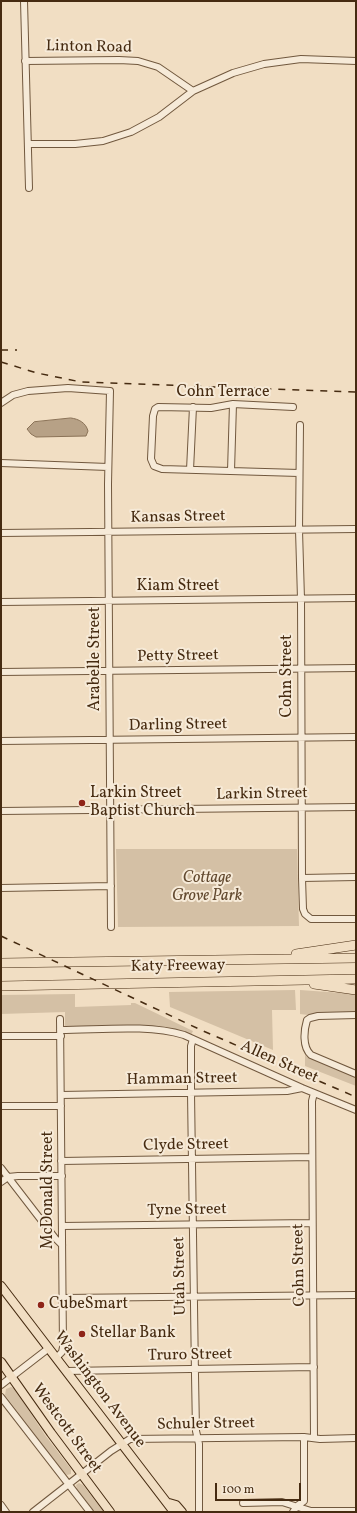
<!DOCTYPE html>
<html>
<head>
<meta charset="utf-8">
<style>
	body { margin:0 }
	#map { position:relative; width:357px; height:1513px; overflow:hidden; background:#f1dec3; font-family:Vollkorn,serif }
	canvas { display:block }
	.frame { position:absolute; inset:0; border:2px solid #462b11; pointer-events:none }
	.scale { position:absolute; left:215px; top:1483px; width:86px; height:18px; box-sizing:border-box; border:2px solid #462b11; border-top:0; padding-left:5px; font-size:12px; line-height:14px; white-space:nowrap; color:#462b11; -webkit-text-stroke:3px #f6ead8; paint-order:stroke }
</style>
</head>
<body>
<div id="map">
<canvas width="357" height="1513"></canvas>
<div class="frame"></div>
<div class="scale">100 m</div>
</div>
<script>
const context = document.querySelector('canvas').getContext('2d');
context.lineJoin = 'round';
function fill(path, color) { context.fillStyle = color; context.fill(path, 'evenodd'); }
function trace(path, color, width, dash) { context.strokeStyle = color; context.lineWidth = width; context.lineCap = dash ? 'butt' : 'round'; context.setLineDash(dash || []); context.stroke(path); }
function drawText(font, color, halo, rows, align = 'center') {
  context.font = font + ' Vollkorn,serif'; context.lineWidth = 4; context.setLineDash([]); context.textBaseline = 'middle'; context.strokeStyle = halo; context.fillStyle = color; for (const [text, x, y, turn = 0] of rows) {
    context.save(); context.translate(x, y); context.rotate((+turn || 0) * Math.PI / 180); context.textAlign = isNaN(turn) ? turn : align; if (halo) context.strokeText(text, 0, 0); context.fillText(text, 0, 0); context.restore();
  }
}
fill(new Path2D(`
	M116,849h181l2,77 -181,1z
	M295,990l1,20h-24l1,40 -103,-43 -1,-15z
	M300,990l56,4v18l-41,1 -7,2 -8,-1z
	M75,994v13l56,-2v-2h4l58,28 -2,4c-34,-15 -88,-9 -126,-8v-15l-64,2v-19z
	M305,1052l5,4 46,21v9l-51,-20z
	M11,1387l3,1 31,47 26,34v5l-4,1 -2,-1 -60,-79 1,-6z
	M79,1483l4,2 21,27h-9l-18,-23 -1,-4z`), '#d4c0a5');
const water = new Path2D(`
	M71,418c8,1 15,5 17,13l-2,5 -50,1 -5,-3 -4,-5 7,-7z`);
fill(water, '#b7a186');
trace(water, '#8a7257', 1);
const minor = new Path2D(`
	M24,1l5,187
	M25,61l94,-1 19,1 20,6 35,24
	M28,144h47l28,-3 28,-9 28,-15 34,-26 40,-18 31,-9 37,-5 55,2
	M1,403l12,-8 15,-4 40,-3 42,3 -2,93 3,443
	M293,407l-60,-3 -22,4 -53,-1 -3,2 -2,7 -2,43 3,7 8,3 137,4
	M300,425l-1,105 2,69 1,279 1,31 2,5 6,5h45
	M1,463l107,4
	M190,470l3,-63
	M231,471l2,-67
	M1,533l355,-4
	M1,602l355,-4
	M1,672l355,-4
	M1,741l355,-4
	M1,811l355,-4
	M302,878l54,-1
	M1,888l110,-2
	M356,1015l-38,1 -8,2 -3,2c-3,10 -5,27 4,35l45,19
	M60,1030c40,0 87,-6 124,5l118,53 54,22
	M1,1036h60
	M193,1039l-2,7v47l4,282 1,56 3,13v68
	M314,1093l-2,8 2,337
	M61,1095l226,-4 15,-3
	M1,1106h60
	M61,1161l251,-4
	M1,1168l54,70 7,7
	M1,1182l7,-5 10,-1h44
	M62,1226l250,-3
	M63,1298l293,-3
	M56,1358l6,-6 1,-5 -3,-328
	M66,1371l248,-4
	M1,1385l48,-37
	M1,1397l89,115
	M243,1503l39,-1 29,9h45
	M1,1505l5,7
	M33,1512l78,-61 19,-12 174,-2 16,2 36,-1
	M293,1512l4,-6 7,-5v-64`);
const major = new Path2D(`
	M1,1286l173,226
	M1,1362l50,71 59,79
	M169,1503l7,2 6,7`);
const highway = new Path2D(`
	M296,954l60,-9
	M1,963l355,-5
	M314,984l42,6
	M1,986l355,-7`);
trace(minor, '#71583e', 8);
trace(major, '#462b11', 10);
trace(highway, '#462b11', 10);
trace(minor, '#f6ead8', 6);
trace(major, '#f1dec3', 8);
trace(highway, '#f1dec3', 9);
trace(new Path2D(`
	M1,350h16
	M1,362l36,11 44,9 275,10
	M1,936l200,94 155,67`), '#462b11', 1.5, [7, 7]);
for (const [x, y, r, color] of [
	[82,803,4,"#8f2418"],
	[41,1305,4,"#8f2418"],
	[82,1334,4,"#8f2418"]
]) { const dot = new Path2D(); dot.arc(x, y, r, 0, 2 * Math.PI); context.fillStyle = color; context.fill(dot); trace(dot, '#f6ead8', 1.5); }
drawText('16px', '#462b11', '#f6ead8', [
	["Linton Road",89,48,1],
	["Cohn Terrace",223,393],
	["Kansas Street",178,518,-1],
	["Kiam Street",178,587],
	["Petty Street",178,657,-1],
	["Arabelle Street",96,659,-90],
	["Cohn Street",288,676,-90],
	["Darling Street",178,726,-1],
	["Larkin Street",262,795,-1],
	["Katy Freeway",178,967,-1],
	["Allen Street",279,1063,24],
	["Hamman Street",182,1080,-1],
	["Clyde Street",186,1146,-1],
	["McDonald Street",49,1190,-90],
	["Tyne Street",187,1211,-1],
	["Cohn Street",300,1265,-91],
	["Utah Street",181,1276,-91],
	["Truro Street",190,1356,-1],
	["Washington Avenue",99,1390,53],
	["Schuler Street",206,1425,-1],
	["Westcott Street",66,1429,54]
]);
drawText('16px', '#462b11', '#f6ead8', [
	["Larkin Street",90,794],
	["Baptist Church",90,812],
	["CubeSmart",49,1305],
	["Stellar Bank",90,1334]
], 'left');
drawText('italic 16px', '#62492f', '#f6ead8', [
	["Cottage",207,879],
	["Grove Park",207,897]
]);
</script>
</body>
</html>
